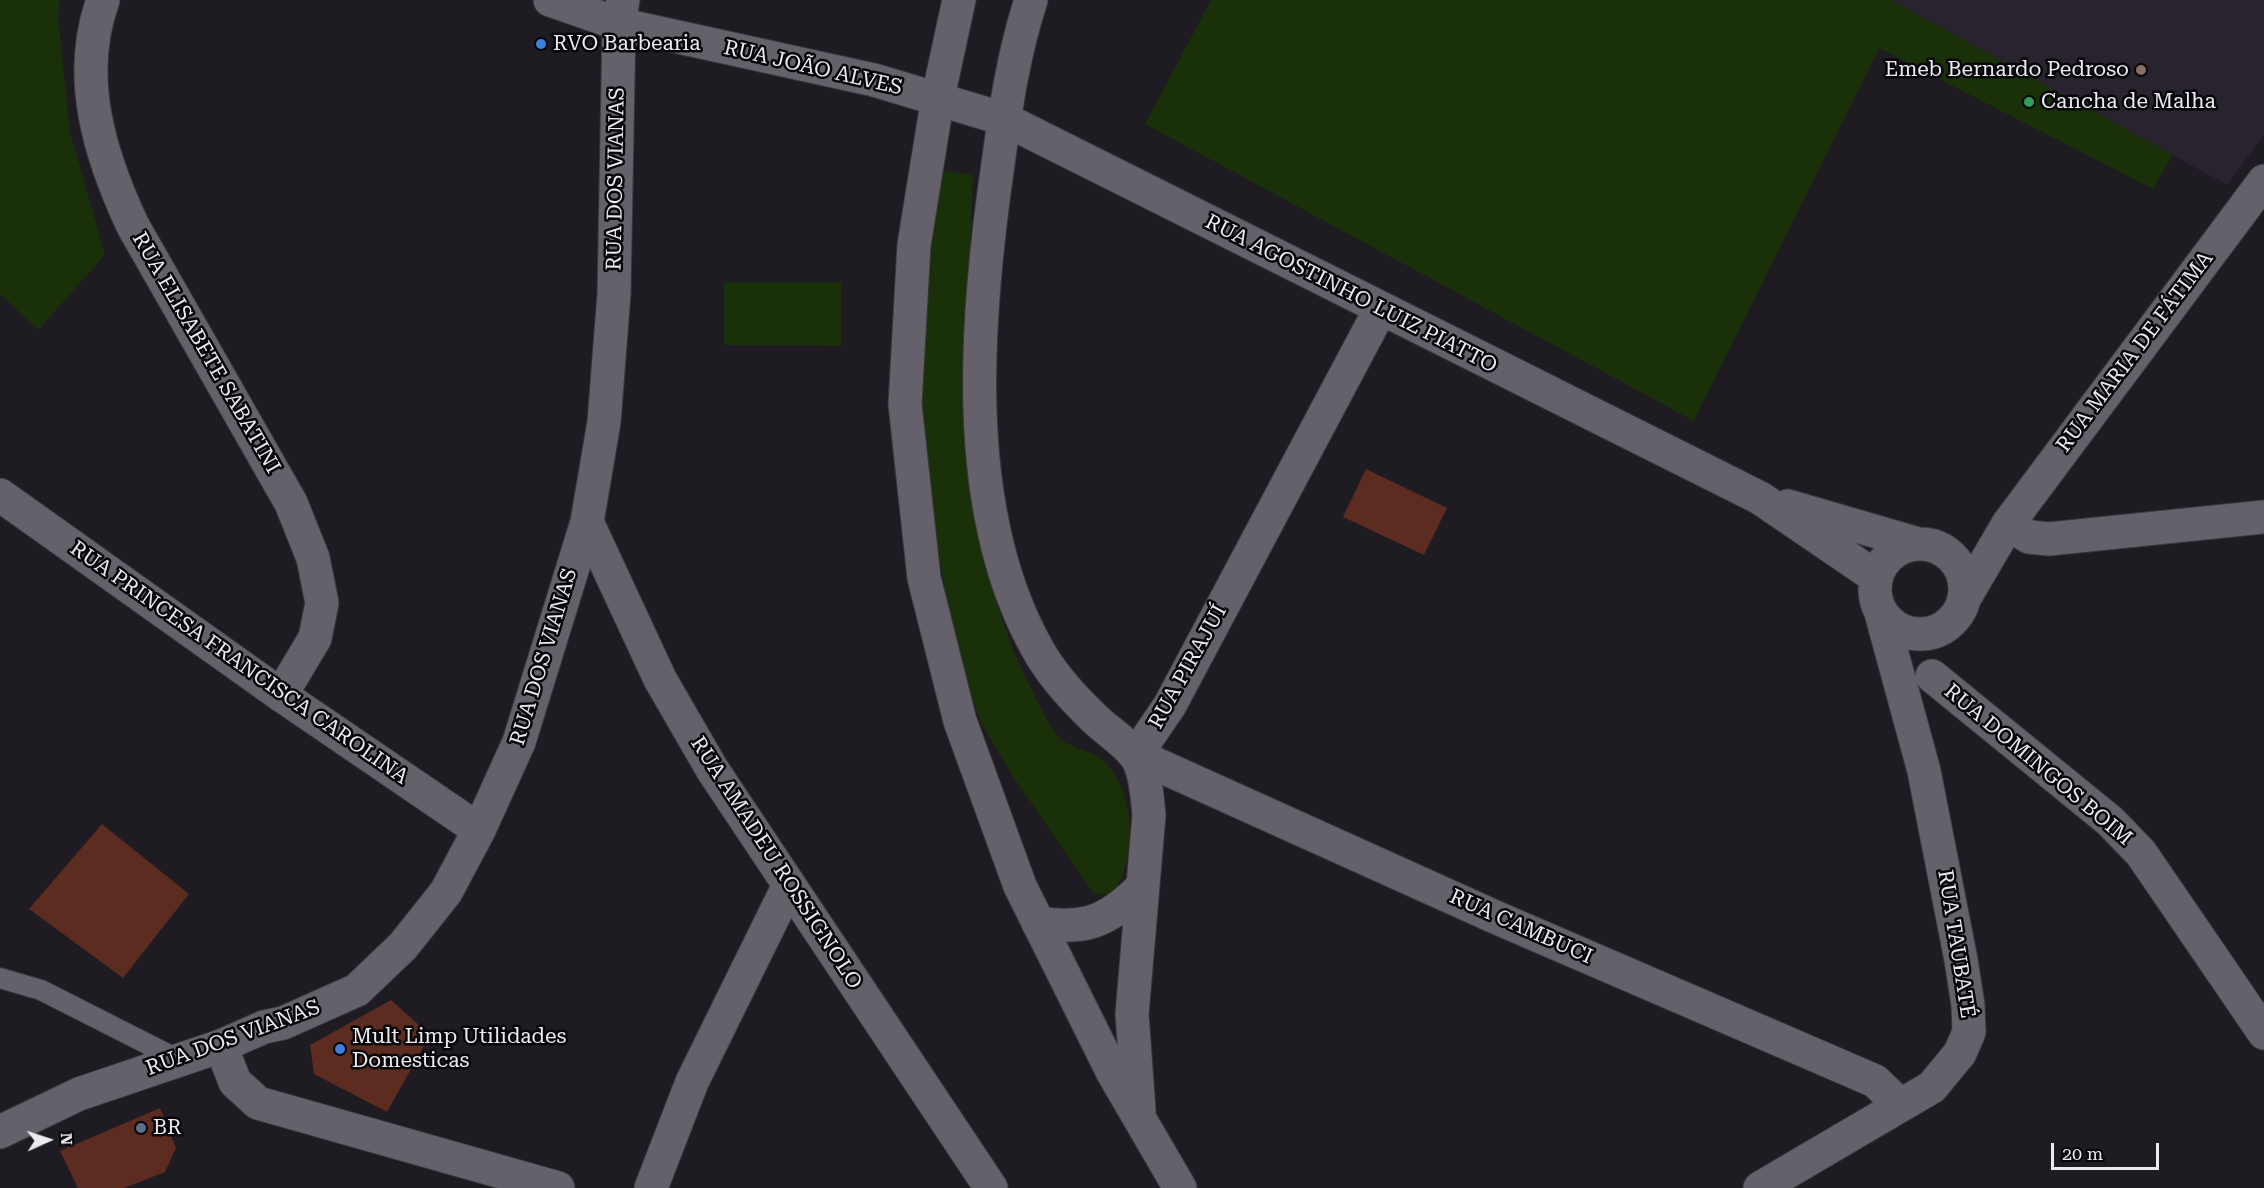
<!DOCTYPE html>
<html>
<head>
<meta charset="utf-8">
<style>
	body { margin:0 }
	#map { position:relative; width:2264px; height:1188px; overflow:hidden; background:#1e1b22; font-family:"Roboto Serif",serif }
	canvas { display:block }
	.north { position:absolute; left:18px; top:1110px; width:60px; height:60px; -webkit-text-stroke:4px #070609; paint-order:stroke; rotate:87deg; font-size:16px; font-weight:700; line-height:24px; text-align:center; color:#eceaf0 }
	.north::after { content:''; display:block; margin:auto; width:21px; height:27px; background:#eceaf0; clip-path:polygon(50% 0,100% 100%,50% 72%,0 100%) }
	.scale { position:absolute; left:2051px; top:1143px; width:108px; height:27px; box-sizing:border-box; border:3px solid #eceaf0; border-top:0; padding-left:8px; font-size:18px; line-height:21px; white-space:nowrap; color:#eceaf0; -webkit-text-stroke:4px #070609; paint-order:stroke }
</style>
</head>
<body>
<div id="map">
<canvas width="2264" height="1188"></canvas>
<div class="north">N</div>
<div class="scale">20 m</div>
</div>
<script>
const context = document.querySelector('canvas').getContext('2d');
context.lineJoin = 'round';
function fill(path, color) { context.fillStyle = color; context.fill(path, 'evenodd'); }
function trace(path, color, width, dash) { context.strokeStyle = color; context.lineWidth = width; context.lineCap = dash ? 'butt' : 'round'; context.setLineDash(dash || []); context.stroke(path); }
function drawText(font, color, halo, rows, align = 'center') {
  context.font = font + ' "Roboto Serif",serif'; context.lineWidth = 5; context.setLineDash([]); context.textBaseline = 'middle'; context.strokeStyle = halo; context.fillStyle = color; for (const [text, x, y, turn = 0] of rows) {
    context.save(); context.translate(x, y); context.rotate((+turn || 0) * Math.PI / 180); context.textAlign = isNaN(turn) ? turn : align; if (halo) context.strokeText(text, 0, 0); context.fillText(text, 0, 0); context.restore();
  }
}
fill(new Path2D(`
	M1891,0h373v135l-37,50z`), '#28232f');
fill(new Path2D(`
	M0,0h60l-2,16 12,116 35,123 -67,75 -38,-36z
	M1211,0h680l282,155 -20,34 -274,-141 -185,373 -549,-297z
	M934,169l39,6c-5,170 -22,357 58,513 6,13 20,42 30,51 10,10 30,11 41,20 35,32 35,97 11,135h-19l-80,-116 -33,-55 -25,-75 -33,-174 -5,-116z
	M724,282h117v64l-117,-1z`), '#1a3009');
fill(new Path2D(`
	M1366,469l81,39 -23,47 -81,-38z
	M102,824l87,70 -66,84 -94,-69z
	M391,1000l39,35 -43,77 -73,-38 -4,-29z
	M160,1108l16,40 -11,24 -41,16h-46l-18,-37z`), '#5b2c1f');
const lane = new Path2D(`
	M0,978l41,12 138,70`);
const street = new Path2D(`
	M103,0c-28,77 -3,156 30,226l158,277 22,55 9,45 -7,35 -34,57
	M550,0l69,24 255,56 130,39 756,379 116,79
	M1380,310l-210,395 -34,50 359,162 380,164 25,24
	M1788,506l127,37
	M2008,524l21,13 20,2 215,-22
	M1875 589a45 45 0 1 1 90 0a45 45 0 1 1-90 0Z
	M1964,599l44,-75 256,-343
	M1932,676l178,145 31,32 123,180
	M221,1046l14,36 23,21 300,85
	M651,1188l41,-106 97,-197
	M1760,1188l172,-101 28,-34 9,-21 -1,-27 -7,-45 -37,-189 -43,-158`);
const secondary = new Path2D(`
	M959,0l-21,97 -24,148 -9,159 19,174 36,143 60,165 93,187 67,115
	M1031,0c-18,56 -25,106 -33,164 -22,151 -39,345 39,484 13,24 36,50 57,70 12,12 29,22 40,36 12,14 13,43 15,61l-17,199 7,96
	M0,495l281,200 198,135
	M587,522l73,157 52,90 279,419
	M1038,923c47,7 69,-1 103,-35
	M0,1132l79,-38 142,-48 43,-19 19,-4 74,-33 46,-44 43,-54 33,-62 40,-88 68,-220 17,-100 10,-128 5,-270 4,-24`);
trace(lane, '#3a383e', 22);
trace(street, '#3a383e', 35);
trace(secondary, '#3a383e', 35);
trace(lane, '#65616a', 20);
trace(street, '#65616a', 33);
trace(secondary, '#65616a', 33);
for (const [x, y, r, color] of [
	[541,44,6,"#3f7fe0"],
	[2141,70,6,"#8d6e63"],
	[2029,102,6,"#2e9e5b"],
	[340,1049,6,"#3f7fe0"],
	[141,1128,6,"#5c6f8a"]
]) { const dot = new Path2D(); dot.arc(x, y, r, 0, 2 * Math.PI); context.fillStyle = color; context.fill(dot); trace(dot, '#070609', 2); }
drawText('21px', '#eceaf0', '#070609', [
	["RVO Barbearia",553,44],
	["Emeb Bernardo Pedroso",2129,70,"right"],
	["Cancha de Malha",2041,102],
	["Mult Limp Utilidades",352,1037],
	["Domesticas",352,1061],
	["BR",153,1128]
], 'left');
drawText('21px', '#eceaf0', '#070609', [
	["RUA JOÃO ALVES",813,68,13],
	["RUA DOS VIANAS",616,179,-89],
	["RUA AGOSTINHO LUIZ PIATTO",1351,294,27],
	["RUA MARIA DE FÁTIMA",2135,352,-53],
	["RUA ELISABETE SABATINI",206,353,60],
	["RUA DOS VIANAS",544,657,-73],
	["RUA PRINCESA FRANCISCA CAROLINA",239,663,35],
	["RUA PIRAJUÍ",1188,667,-61],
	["RUA DOMINGOS BOIM",2038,765,40],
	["RUA AMADEU ROSSIGNOLO",776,863,57],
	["RUA CAMBUCI",1521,927,24],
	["RUA TAUBATÉ",1956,944,81],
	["RUA DOS VIANAS",233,1038,-20]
]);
</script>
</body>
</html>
